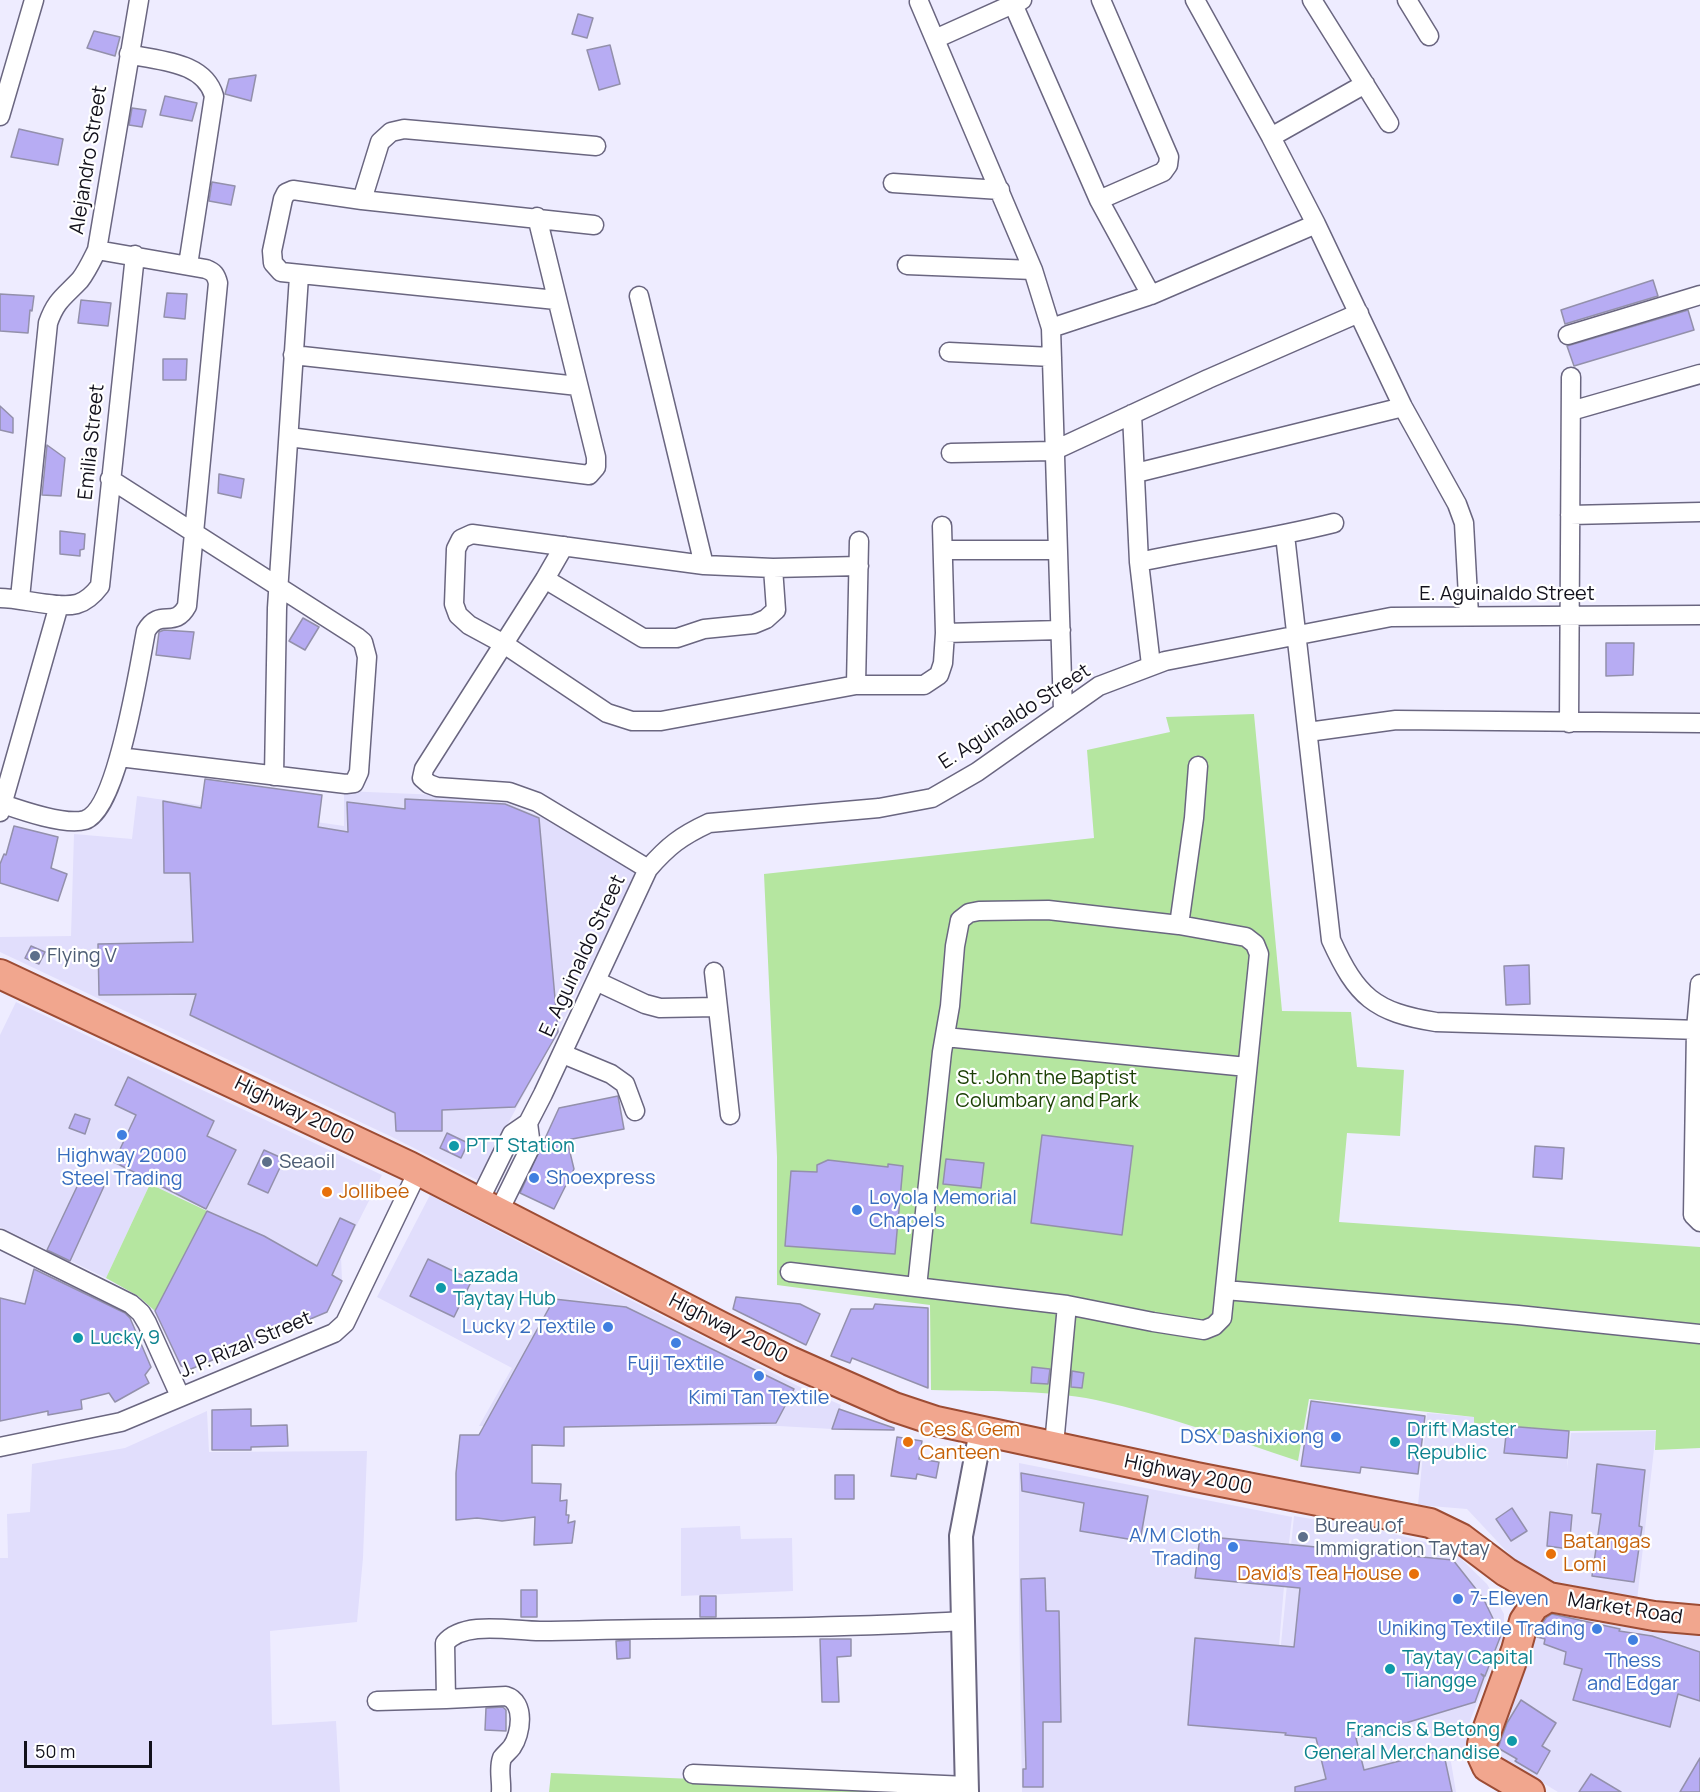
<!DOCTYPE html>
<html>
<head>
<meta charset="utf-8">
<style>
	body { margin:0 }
	#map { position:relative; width:1700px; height:1792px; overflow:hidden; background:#eeecff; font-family:Manrope,sans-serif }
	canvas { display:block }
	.scale { position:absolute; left:24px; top:1741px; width:128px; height:27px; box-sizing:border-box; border:3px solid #12111b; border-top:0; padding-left:8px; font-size:18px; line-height:21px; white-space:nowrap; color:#12111b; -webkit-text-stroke:4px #fff; paint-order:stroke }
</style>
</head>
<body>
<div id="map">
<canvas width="1700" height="1792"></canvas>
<div class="scale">50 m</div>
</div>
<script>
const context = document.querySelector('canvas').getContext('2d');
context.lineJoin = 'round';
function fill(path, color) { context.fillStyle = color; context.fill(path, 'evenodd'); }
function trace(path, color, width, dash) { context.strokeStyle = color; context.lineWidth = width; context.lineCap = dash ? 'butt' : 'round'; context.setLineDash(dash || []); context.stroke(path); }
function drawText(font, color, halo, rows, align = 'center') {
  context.font = font + ' Manrope,sans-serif'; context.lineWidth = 4.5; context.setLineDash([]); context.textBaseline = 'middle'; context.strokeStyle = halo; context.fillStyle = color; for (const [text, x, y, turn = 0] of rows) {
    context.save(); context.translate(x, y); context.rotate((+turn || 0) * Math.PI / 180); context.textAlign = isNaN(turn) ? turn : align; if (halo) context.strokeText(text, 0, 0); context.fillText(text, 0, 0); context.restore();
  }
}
fill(new Path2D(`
	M344,791l119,5 44,7 34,14 95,56 -78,159 -81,148 -85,-43 -392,-185v-15l71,-1 3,-102 58,5 5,-43 207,30z
	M16,1002l366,173 -41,81 1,25 -15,31 -25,11 -38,-87 -114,-52 -44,94 -106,-51v-192z
	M430,1195l136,72 232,119 43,19 -9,24 -53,-3h-300l33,-58 -135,-71z
	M207,1411l2,41 158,-1 -4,107 -6,64 -87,9 2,94 64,-4 4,71h-340v-234h8l-1,-44 23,-2 2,-48 93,-16z
	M1427,1413l47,4v6l95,8 -2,38 4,-36 85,-2 -19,170 -99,-16 -71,-76 -49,-4z
	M1019,1463l273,54 -8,69 -13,156 23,-226 88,15 59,15 15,8 31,30 17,30v20l-34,87 -2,36 -17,5 5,30h-434l-3,-182z
	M740,1526l1,13 51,-1 1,53 -112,5v-68z
	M1540,1609l84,18 76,6v159h-142l-64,-39z`), '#e1defc');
fill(new Path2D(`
	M1254,714l28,297 69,1 6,55 47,3 -4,66 -53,-3 -8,89 361,25v201l-45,2 1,-20 -87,1 -95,-8v-6l-165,-18 -11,62c-66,-22 -133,-46 -202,-61 -53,-11 -111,-8 -165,-10l-1,-85 -153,-20v-128l-13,-283 330,-36 -7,-88 83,-18 -4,-15z
	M150,1184l57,27 -52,100 -17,-15 -32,-18z
	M551,1773l403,17v2h-405z`), '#b5e6a0');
const building = new Path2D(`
	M578,14l15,4 -6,20 -15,-4z
	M94,31l26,6 -5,19 -28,-8z
	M610,45l10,39 -21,6 -12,-40z
	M256,75l-5,26 -26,-7 4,-15z
	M165,96l32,7 -5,18 -32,-6z
	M132,108l14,2 -4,17 -13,-2z
	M19,129l44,10 -5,26 -47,-8z
	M212,182l23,4 -4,19 -22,-4z
	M1653,280l5,16 -93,28 -4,-14z
	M167,293l20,1 -2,25 -21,-2z
	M0,294l34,2 -2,15 -2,-1 -2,23 -28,-2z
	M81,300l30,3 -3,23 -30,-3z
	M1688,310l6,20 -120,36 -7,-20z
	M163,359h24l-1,21h-23z
	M0,406l13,12v15l-13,-3z
	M47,445l18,13 -4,38 -19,-1z
	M219,474l25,5 -3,19 -23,-5z
	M60,531l25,3 -1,15 -4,1v6l-20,-2z
	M303,618l16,9 -14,23 -16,-9z
	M164,630l30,2 -4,27 -34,-4 3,-23z
	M1606,643h28l-1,32 -27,1z
	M205,779l117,16 -4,32 30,5 -1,-30 58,7v-10l100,5 34,14 19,214 -43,75 -73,3v21h-46l-1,-18 -205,-98 6,-21 -97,1 -1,-51 95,-2 -3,-69h-26l-1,-72 38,7z
	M14,826l44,11 -7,31 16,6 -9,27 -58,-18v-19l4,-10 2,1z
	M31,946l14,6 -6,12 -14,-6z
	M1529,965l1,39 -24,1 -2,-39z
	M128,1077l86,44 -7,15 29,14 -30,59 -92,-47 22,-47 -21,-10z
	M618,1096l6,33 -57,11 7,29 -20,40 -34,-16 39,-85z
	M75,1114l15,5 -5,15 -16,-6z
	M447,1133l21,10 -7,15 -21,-10z
	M1042,1135l91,11 -11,89 -91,-12z
	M1535,1146l29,2 -2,31 -29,-2z
	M264,1150l20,9 -16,34 -20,-9z
	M946,1159l38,4 -3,25 -38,-4z
	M828,1160l60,7v-3l15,2 -8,88 -110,-8 6,-75 26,1v-7z
	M83,1174l22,10 -35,77 -23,-11z
	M207,1211l57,25 53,30 23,-48 15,7 -23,50 10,6 -15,31 -136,57 -10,-3 -26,-55z
	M428,1259l44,21 -18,37 -44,-21z
	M34,1269l91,44 5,5 21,49 -6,8 4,8 -34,19 -6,-9 -28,7 1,9 -34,6v-4l-48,10v-123l25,6z
	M736,1297l64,7 20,10 -14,31 -73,-36z
	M554,1299l72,8 168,82 -18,34 -212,4v19l-32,-1v38l29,1 -1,17 7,-1 -1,15h3l-1,8 7,-2 -3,22 -38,2 1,-28 -33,4 -25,-3 -21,2v-47l4,-38h19z
	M875,1304l53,4v80l-76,-30 -2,5 -19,-7 20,-47h22z
	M1032,1367l18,2 -2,15 -17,-1z
	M1072,1371l12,2 -2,15 -11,-1z
	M1311,1401l114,15 -7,58 -57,-7 -1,6 -59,-7z
	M251,1409v17l36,-1 1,21 -37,1v3h-39v-40z
	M839,1409l55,19v2l-62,-1z
	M1507,1426l62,5 -2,27 -63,-5z
	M897,1437l25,4 -3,18 20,3 -3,16 -19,-4 -1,5 -25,-3z
	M1597,1464l48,6 -6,56 3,1 -8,55 -42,-6 9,-62 -9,-1z
	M1021,1473l127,23 -8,45 -60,-10 4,-28 -62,-12z
	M835,1475h19v24h-19z
	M1512,1508l15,23 -16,10 -15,-22z
	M1550,1512l22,3 -3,34 -22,-3z
	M1200,1536l253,24 30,38 18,37 -16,41 -4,-2 3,3 -9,25 -119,36 8,32 79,-20 9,42h-157v-5l31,-8 -10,-41 -31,-3 1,-2 -98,-8 7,-87 99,9 6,-59 -105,-10z
	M1045,1578l1,33h13l2,111h-18v65h-20v-18h3l-5,-190z
	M521,1590h16v27h-16z
	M700,1596h16v21h-16z
	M1552,1614l68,15 -1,2 33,5 48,16v49l-22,-7 -8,33 -97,-27 9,-31 -18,-5 2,-12 -22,-8 1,-5 -8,-2 2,-9 7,-10z
	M820,1639h31v17l-14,1 2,45h-17z
	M630,1640v18l-13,1 -1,-18z
	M1521,1700l35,23 -14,23 8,5 -13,23 -22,-13 2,-2 -19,-11 9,-25z
	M503,1707l3,3v21l-21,-1 1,-22z
	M1700,1758v34h-20z
	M1591,1774l30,18h-42z`);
fill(building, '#b7acf3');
trace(building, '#9390ab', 1.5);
const minor = new Path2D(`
	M1195,0l76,137 45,87 87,183 54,97 7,19 5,92
	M1312,0l77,123
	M1407,0l22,36
	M919,2l114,268 18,58 12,383
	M1013,4l86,196 52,95
	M935,39l87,-39
	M129,54c29,7 75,7 85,42l-26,169
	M0,116l34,-116
	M1271,137l94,-53
	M893,183l107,7
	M362,200l18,-58 11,-10 13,-3 192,17
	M1099,200l64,-28 5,-7 1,-8 -68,-157
	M907,265l126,5
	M639,296l65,269
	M556,300l-275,-28 -8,-9 -1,-12 11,-52 3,-6 7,-3 69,10 232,25
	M1051,328l100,-33 165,-71
	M1568,335l132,-40
	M949,352l103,5
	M293,355l285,31
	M1571,411l129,-37
	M1132,414l7,148 12,103
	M289,437l300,38 7,-8v-10l-59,-240
	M951,453l102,-2 155,-72 151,-66
	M1136,473l267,-66
	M110,479l247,158 6,5 4,15 -8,115 -5,11 -8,1 -227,-27
	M1570,515l130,-3
	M1285,535l46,405c26,57 43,72 105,82l264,8
	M564,546l-19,33 -121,190 -2,9 7,6 8,3 72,5 28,10 111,67
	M943,550h115
	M1139,562c65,-14 131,-23 195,-39
	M859,566l-86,2 -69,-3 -232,-31 -11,5 -5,10 -2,55 4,11 11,10 35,19 103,69 25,8h29l195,-36h68l15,-10 4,-12 2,-30 -3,-107
	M545,579l98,59h34l27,-9 50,-5 12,-5 10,-9 -3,-42
	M0,598c22,0 57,11 77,6 10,-3 17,-10 23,-18l35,-331
	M20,598l28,-275c8,-23 16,-26 32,-43 7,-9 12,-20 17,-30l42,-250
	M945,633l116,-3
	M856,685l3,-144
	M1569,723l2,-346
	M1308,732l88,-12 304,3
	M274,776l3,-168 22,-332
	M0,803c20,7 65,23 85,17 33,-11 54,-154 61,-189 14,-24 28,-1 41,-25l31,-323c-2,-8 -4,-11 -12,-14l-109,-19
	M0,812l59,-207
	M1179,925l15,-107 4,-52
	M714,972l16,143
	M596,981l49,23 15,4 57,-1
	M1700,984l-4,45 -3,186 7,7
	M945,1037l302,30
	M563,1054l48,20 14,10 10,27
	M479,1201l33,-67 16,-11 15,-29 105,-225c20,-23 33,-33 61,-46l170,-15 53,-10 45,-26 122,-86 66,-25 226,-44 309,-2
	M499,1211l32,-65 -3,-23
	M0,1239l131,65 10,9 6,10 33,73
	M790,1272l277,33 86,17 51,8 10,-4 8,-8 37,-364 -4,-10 -9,-7 -67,-12 -131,-15 -69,1 -10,2 -9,7 -5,26 -5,60 -8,46 -25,235
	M1225,1290l293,25 182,19
	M1054,1445l13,-140
	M0,1447l121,-25 213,-89 11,-10 73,-152
	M446,1699l60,-3c20,6 15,38 6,51 -3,4 -7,7 -10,11 -4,11 0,23 -1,34
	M377,1701l69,-2 -1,-56c19,-23 67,-12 95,-12 38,0 76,-2 114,-2 103,-1 206,-2 310,-8
	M693,1774l274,12`);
const tertiary = new Path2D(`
	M967,1792l-6,-256 20,-105`);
const primary = new Path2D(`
	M0,974l409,192 313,161 68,34 104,46 42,14 260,56 234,46 31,15 45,34 43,25 105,19 46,4
	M1530,1792l-43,-25 -5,-11v-12l34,-94 8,-29 10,-15 15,-9`);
trace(minor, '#6a6680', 21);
trace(tertiary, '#6a6680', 26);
trace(primary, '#9d4c34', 32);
trace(minor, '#fff', 18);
trace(tertiary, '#fff', 22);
trace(primary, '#f1a68e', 28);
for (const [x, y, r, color] of [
	[35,956,6,"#5c6f8a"],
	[122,1135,6,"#3f7fe0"],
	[454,1146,6,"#0f9aa8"],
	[267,1162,6,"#5c6f8a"],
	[534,1178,6,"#3f7fe0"],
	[327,1192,6,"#e8710a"],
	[857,1210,6,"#3f7fe0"],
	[441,1288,6,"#0f9aa8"],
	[608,1327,6,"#3f7fe0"],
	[78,1338,6,"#0f9aa8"],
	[676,1343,6,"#3f7fe0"],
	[759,1376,6,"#3f7fe0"],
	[1336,1437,6,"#3f7fe0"],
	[908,1442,6,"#e8710a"],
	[1395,1442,6,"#0f9aa8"],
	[1303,1537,6,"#5c6f8a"],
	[1233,1547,6,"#3f7fe0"],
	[1551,1554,6,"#e8710a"],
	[1414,1574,6,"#e8710a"],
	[1458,1599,6,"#3f7fe0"],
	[1597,1629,6,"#3f7fe0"],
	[1633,1640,6,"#3f7fe0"],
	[1390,1669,6,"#0f9aa8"],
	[1512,1741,6,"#0f9aa8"]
]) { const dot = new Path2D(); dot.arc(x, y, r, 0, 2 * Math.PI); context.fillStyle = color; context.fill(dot); trace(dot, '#fff', 2); }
drawText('20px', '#12111b', '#fff', [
	["Alejandro Street",89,160,-81],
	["Emilia Street",92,442,-84],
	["E. Aguinaldo Street",1507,594],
	["E. Aguinaldo Street",1015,717,-33],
	["E. Aguinaldo Street",583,956,-65],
	["Highway 2000",294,1111,26],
	["Highway 2000",728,1329,27],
	["J. P. Rizal Street",246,1345,-23],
	["Highway 2000",1188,1475,12],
	["Market Road",1625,1609,9]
]);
drawText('20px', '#4e5e75', '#fff', [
	["Flying V",47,956],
	["Seaoil",279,1162],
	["Bureau of",1315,1526],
	["Immigration Taytay",1315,1549]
], 'left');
drawText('20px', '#1c4005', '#fff', [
	["St. John the Baptist",1047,1078],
	["Columbary and Park",1047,1101]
]);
drawText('20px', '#0d838f', '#fff', [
	["PTT Station",466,1146],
	["Lazada",453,1276],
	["Taytay Hub",453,1299],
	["Lucky 9",90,1338],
	["Drift Master",1407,1430],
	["Republic",1407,1453],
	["Taytay Capital",1402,1658],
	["Tiangge",1402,1681],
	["Francis & Betong",1500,1730,"right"],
	["General Merchandise",1500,1753,"right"]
], 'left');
drawText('20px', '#366cbe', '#fff', [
	["Highway 2000",122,1156],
	["Steel Trading",122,1179],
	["Shoexpress",546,1178,"left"],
	["Loyola Memorial",869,1198,"left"],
	["Chapels",869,1221,"left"],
	["Lucky 2 Textile",596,1327,"right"],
	["Fuji Textile",676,1364],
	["Kimi Tan Textile",759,1398],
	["DSX Dashixiong",1324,1437,"right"],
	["A/M Cloth",1221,1536,"right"],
	["Trading",1221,1559,"right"],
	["7-Eleven",1470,1599,"left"],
	["Uniking Textile Trading",1585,1629,"right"],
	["Thess",1633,1661],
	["and Edgar",1633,1684]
]);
drawText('20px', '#c56008', '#fff', [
	["Jollibee",339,1192],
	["Ces & Gem",920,1430],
	["Canteen",920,1453],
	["Batangas",1563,1542],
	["Lomi",1563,1565],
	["David’s Tea House",1402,1574,"right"]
], 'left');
</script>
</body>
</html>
